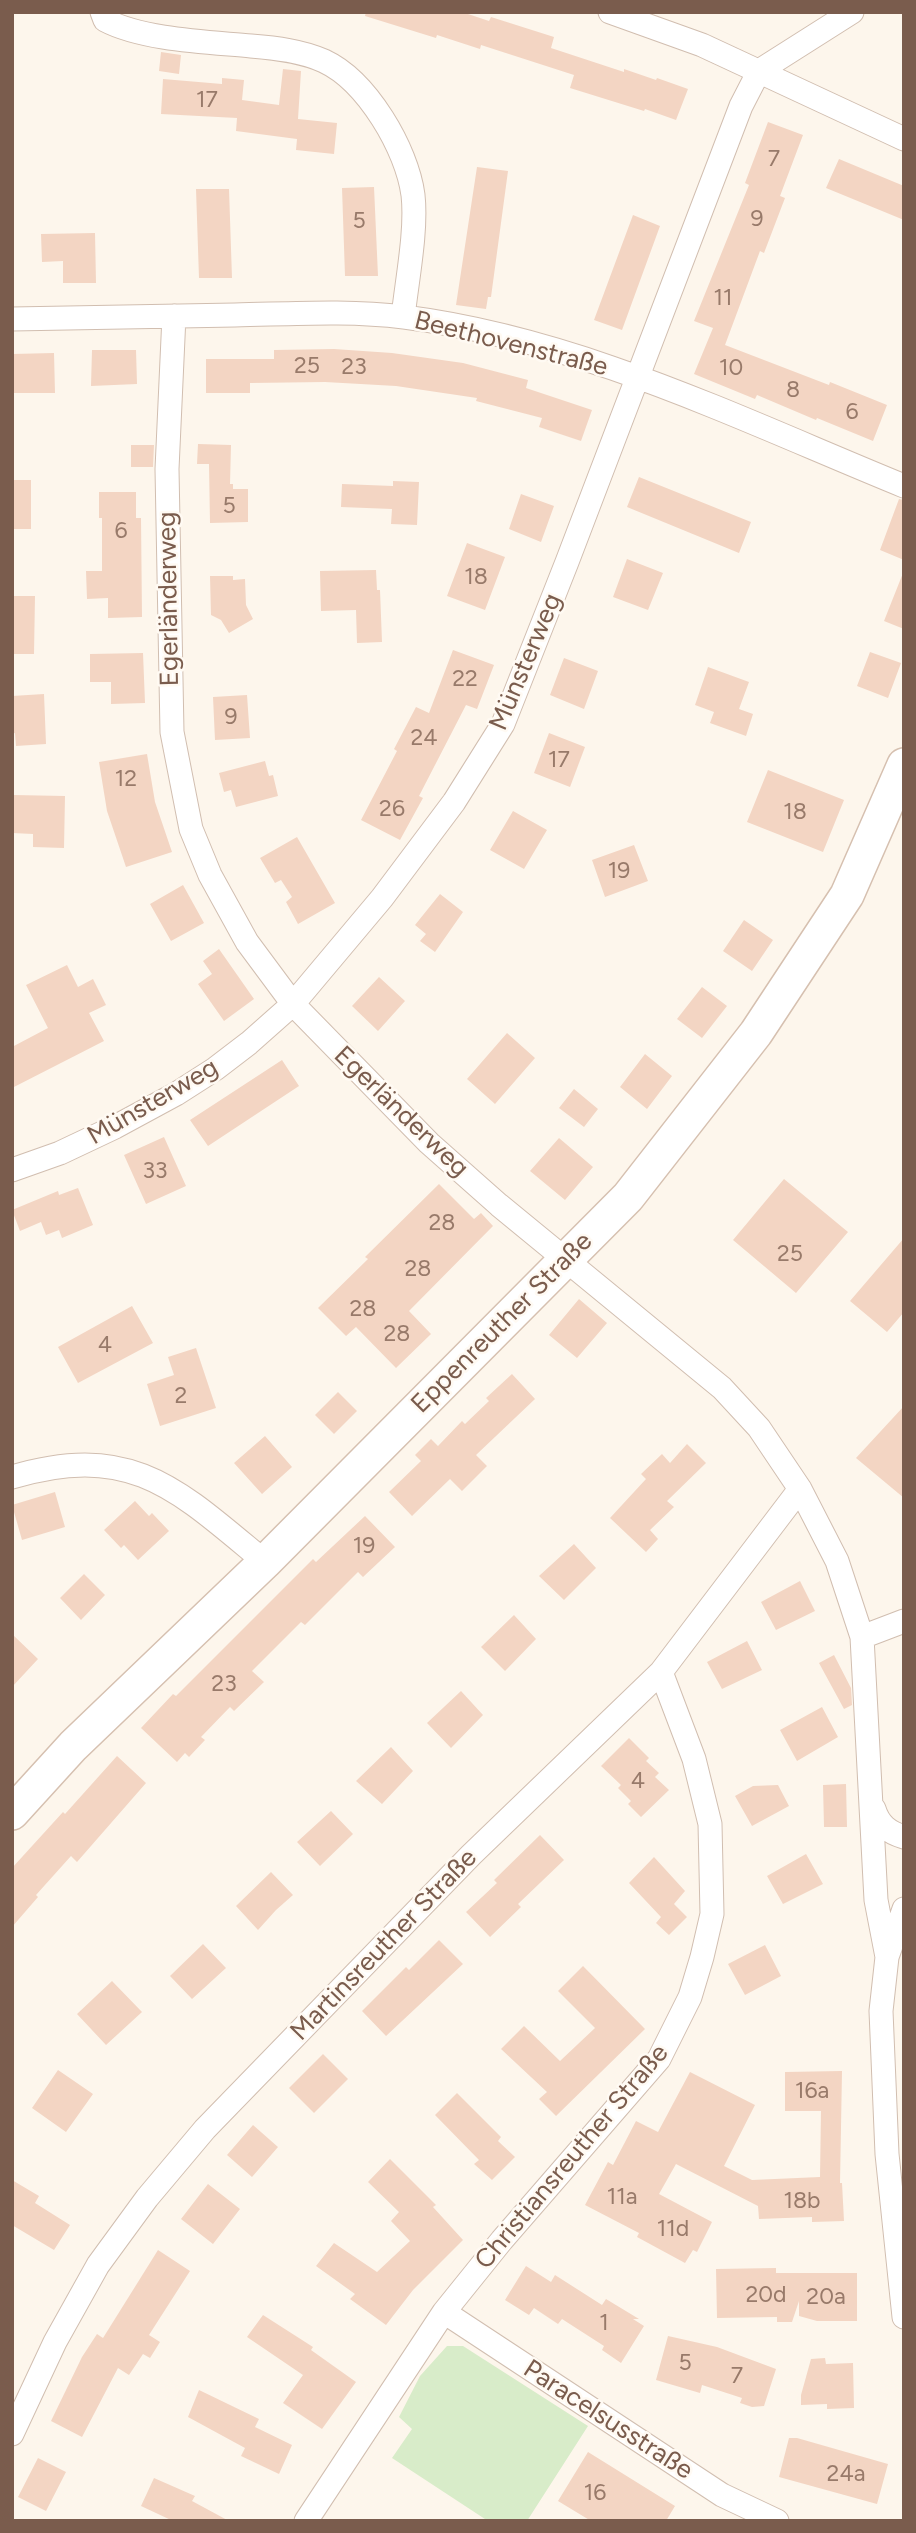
<!DOCTYPE html>
<html>
<head>
<meta charset="utf-8">
<style>
	body { margin:0 }
	#map { position:relative; width:916px; height:2533px; overflow:hidden; background:#fdf6ec; font-family:Figtree,sans-serif }
	canvas { display:block }
	.frame { position:absolute; inset:0; border:14px solid #7a5c4d; pointer-events:none }
</style>
</head>
<body>
<div id="map">
<canvas width="916" height="2533"></canvas>
<div class="frame"></div>
</div>
<script>
const context = document.querySelector('canvas').getContext('2d');
context.lineJoin = 'round';
function fill(path, color) { context.fillStyle = color; context.fill(path, 'evenodd'); }
function trace(path, color, width, dash) { context.strokeStyle = color; context.lineWidth = width; context.lineCap = dash ? 'butt' : 'round'; context.setLineDash(dash || []); context.stroke(path); }
function drawText(font, color, halo, rows, align = 'center') {
  context.font = font + ' Figtree,sans-serif'; context.lineWidth = 5; context.setLineDash([]); context.textBaseline = 'middle'; context.strokeStyle = halo; context.fillStyle = color; for (const [text, x, y, turn = 0] of rows) {
    context.save(); context.translate(x, y); context.rotate((+turn || 0) * Math.PI / 180); context.textAlign = isNaN(turn) ? turn : align; if (halo) context.strokeText(text, 0, 0); context.fillText(text, 0, 0); context.restore();
  }
}
fill(new Path2D(`
	M447,2346h16l125,80 -61,95h-39l-96,-63 20,-29 -13,-12 21,-41z`), '#d8ecc9');
fill(new Path2D(`
	M366,12h96l27,9 2,-4 63,20 -3,11 73,24v-3l32,11 1,-2 31,11 -12,31 -31,-11 -1,2 -74,-23 4,-13 -93,-30 -1,4 -43,-14 -1,3 -71,-22z
	M161,52l20,3 -2,19 -20,-3z
	M283,69l18,2 -3,48 39,4 -3,31 -38,-4 1,-11 -61,-8 1,-13 -76,-4 2,-35 59,5v-6l22,2 -2,20 37,5z
	M768,122l35,13 -23,61 5,2 -21,55 -4,-2 -35,94 104,40 1,-3 57,23 -14,36 -56,-23 -1,2 -59,-25 -2,4 -61,-25 19,-46 -19,-7 55,-136 -4,-2z
	M839,159l65,27v34l-78,-32z
	M477,167l31,4 -17,126h-3l-2,12 -30,-4z
	M374,187l4,89h-33l-3,-88z
	M196,189h33l3,89h-33z
	M633,215l27,11 -38,104 -28,-10z
	M95,233l1,50h-33v-22l-21,1 -1,-28z
	M334,349l58,4 71,10 65,17 -2,8 66,22 -11,31 -42,-14 3,-9 -66,-17 1,-3 -81,-12 -71,-4 -75,1v10h-44v-34h68v-9z
	M92,350h44l1,34 -46,2z
	M54,353l1,40h-43v-39z
	M198,444l33,1 -1,39h3v5h15v33l-38,1 -1,-59h-12z
	M131,445h23l-1,22h-22z
	M639,477l112,45 -12,31 -112,-46z
	M12,480h19v49h-19z
	M393,481l26,1 -2,43 -26,-1 1,-15 -51,-2 1,-23 51,2z
	M99,492h37v26h5l1,99 -34,1v-20l-21,1 -1,-28h16v-53h-3z
	M521,494l33,12 -13,36 -32,-13z
	M899,499l5,1v60l-24,-10z
	M467,543l38,14 -20,53 -38,-14z
	M627,559l36,14 -15,37 -35,-13z
	M376,570l1,20h3l2,52 -25,1 -1,-33 -35,1 -1,-40z
	M903,573l1,1v55l-20,-8z
	M210,576h23v4l12,-1 1,26 7,14 -24,14 -8,-13 -10,-5z
	M12,596h23l-1,58h-22z
	M453,650l41,15 -17,44 -11,-4 -47,91 4,2 -23,42 -39,-20 36,-69 -3,-2 22,-42 13,6z
	M870,652l31,11 -13,35 -31,-12z
	M143,653l2,50 -34,1v-22h-21v-28z
	M564,658l34,13 -14,38 -34,-14z
	M708,667l41,15 -10,27 14,5 -7,22 -36,-13 4,-11 -19,-7z
	M44,694l2,50 -30,2 -1,-13 -3,1v-38z
	M247,695l3,43 -35,2 -2,-43z
	M549,733l36,14 -15,40 -36,-14z
	M147,754l8,48 17,50 -46,15 -19,-56 -8,-49z
	M265,761l4,15 4,-1 5,21 -42,11 -5,-17 -7,2 -5,-19z
	M768,770l76,30 -21,52 -76,-30z
	M13,795l52,1 -1,52 -31,-1v-13l-21,-1z
	M513,811l34,19 -23,39 -34,-19z
	M297,837l38,66 -37,21 -12,-22 6,-5 -11,-17 -6,3 -15,-25z
	M634,845l14,36 -43,16 -13,-37z
	M183,885l21,38 -33,18 -21,-37z
	M440,894l23,18 -28,40 -15,-11 6,-7 -11,-9z
	M744,920l29,20 -21,31 -29,-20z
	M219,949l35,50 -30,22 -26,-37 14,-10 -9,-13z
	M67,965l11,22 15,-8 13,26 -17,8 15,28 -92,47v-41l36,-19 -22,-43z
	M379,977l26,24 -27,30 -26,-25z
	M702,987l25,19 -25,32 -25,-19z
	M507,1033l28,25 -40,46 -28,-25z
	M645,1054l27,22 -25,33 -27,-22z
	M282,1060l17,26 -91,60 -18,-26z
	M574,1089l24,20 -14,18 -25,-19z
	M164,1137l22,49 -40,18 -22,-49z
	M559,1138l34,29 -28,33 -35,-29z
	M784,1179l64,53 -52,61 -63,-53z
	M439,1184l35,35 7,-6 12,13 -84,85 22,23 -35,34 -40,-41 -10,9 -28,-28 50,-49 -3,-2z
	M78,1188l15,37 -31,13 -3,-8 -13,5 -5,-13 -21,9 -8,-21 46,-19 1,4z
	M904,1238v74l-17,20 -37,-31z
	M579,1299l28,24 -30,35 -28,-23z
	M132,1306l21,37 -75,40 -20,-36z
	M196,1348l20,60 -56,18 -13,-42 27,-9 -6,-18z
	M512,1374l23,25 -59,56 11,11 -25,25 -12,-12 -38,37 -23,-24 32,-31 -6,-6 16,-16 7,7 24,-25 3,3 24,-23 -3,-3z
	M338,1392l19,19 -23,23 -19,-19z
	M904,1406v92l-48,-40z
	M265,1436l27,31 -30,27 -28,-31z
	M687,1444l19,19 -39,38 7,6 -24,23 8,9 -12,13 -36,-34 36,-39 -5,-5 21,-20 8,9z
	M55,1492l10,35 -43,13 -10,-35z
	M135,1501l14,15 3,-3 17,18 -31,29 -14,-15 -3,3 -17,-18z
	M365,1516l30,31 -32,30 -5,-5 -53,53 -4,-3 -49,49 12,11 -30,29 -4,-4 -29,30 4,3 -16,17 -4,-4 -8,9 -36,-34 32,-34 3,2 137,-137 3,3z
	M574,1544l22,24 -32,32 -25,-24z
	M84,1574l21,21 -24,25 -21,-22z
	M800,1581l15,30 -39,19 -15,-28z
	M514,1615l22,24 -31,32 -24,-24z
	M12,1634l26,25 -26,28z
	M747,1641l15,29 -40,19 -15,-27z
	M834,1655l17,33 1,17 -8,4 -25,-46z
	M461,1691l22,24 -32,33 -24,-25z
	M822,1707l16,30 -41,24 -17,-31z
	M629,1738l20,20 -3,3 13,12 -4,4 14,13 -28,27 -13,-13 3,-3 -13,-13 3,-3 -20,-19z
	M391,1747l22,24 -31,33 -26,-23z
	M117,1756l29,27 -69,79 -6,-6 -35,39 2,2 -26,30v-59l51,-56 2,2z
	M846,1784l1,43h-23l-1,-42z
	M778,1785l11,21 -37,20 -17,-30 18,-10z
	M331,1811l22,23 -33,32 -23,-24z
	M540,1835l24,25 -46,44 3,3 -31,30 -24,-25 31,-29 -3,-3z
	M806,1854l17,30 -40,20 -16,-28z
	M654,1857l31,34 -11,13 13,13 -18,18 -13,-12 5,-6 -32,-34z
	M271,1872l22,23 -17,15 -18,20 -22,-24z
	M439,1940l24,24 -77,72 -24,-25 44,-44 3,3z
	M203,1944l23,24 -34,31 -22,-23z
	M765,1945l16,31 -36,19 -17,-31z
	M583,1966l62,63 -89,87 -17,-17 8,-7 -46,-43 23,-23 36,35 35,-33 -37,-37z
	M112,1981l30,31 -36,33 -29,-31z
	M323,2054l25,25 -34,34 -25,-25z
	M58,2070l35,24 -27,38 -34,-24z
	M842,2071l-2,112h2l2,38 -32,1v-5l-53,2 -1,-13 -82,-42 -17,30 53,28 -15,30 -4,-2 -8,13 -48,-26 2,-4 -54,-28 23,-43 5,3 23,-44 22,11 32,-60 65,33 -31,61 28,14 68,-3 1,-66h-36v-39z
	M457,2093l44,44 -3,4 17,16 -23,23 -18,-16 5,-4 -44,-45z
	M253,2125l25,22 -26,30 -25,-22z
	M390,2159l46,46 -3,2 30,33 -50,50 -27,35 -36,-26 5,-5 -39,-28 18,-23 43,29 33,-31 -19,-20 8,-9 -31,-30z
	M12,2180l27,16 -4,7 35,22 -16,25 -42,-25z
	M208,2184l32,25 -27,35 -32,-25z
	M158,2250l32,21 -41,64 11,7 -10,16 -7,-4 -14,21 -11,-7 -36,69 -31,-16 31,-64 15,-23 6,4z
	M526,2266l25,16 4,-7 47,30 4,-6 33,20h-6l11,7 -23,37 -19,-13 2,-4 -42,-27 -4,5 -24,-16 -5,7 -24,-15z
	M776,2268v5h81v48h-40l-18,-5v-15l-7,21h-15v-5l-60,1 -1,-49z
	M263,2315l50,32 -2,3 45,32 -34,47 -39,-26 20,-28 -56,-38z
	M668,2336l49,11 59,22 -12,37 -12,1 -12,-4 2,-5 -40,-13 -2,8 -44,-13z
	M825,2358l1,6 27,-1 1,45 -27,1v-5l-26,1v-10l10,-36z
	M199,2390l60,29 -4,8 37,18 -13,29 -38,-18 4,-8 -57,-31z
	M789,2438h8l91,26 -11,40 -98,-27z
	M588,2452l87,54 -9,15h-75l-33,-20z
	M38,2458l28,14 -20,39 -28,-14z
	M154,2478l41,18 -3,5 37,20h-56l-32,-15z`), '#f3d5c3');
const street = new Path2D(`
	M102,12l3,8c38,20 104,22 146,26 25,2 51,5 73,15 43,20 83,88 89,134 4,35 -6,85 -10,122
	M610,12l92,33 202,94
	M174,316l-7,153 5,263 19,97 19,46 37,67 46,62 136,139 70,62 223,183 37,40 41,61 37,72 25,76 14,263 11,57
	M12,319c74,-1 148,-2 223,-4 55,-1 113,-5 169,2 175,22 338,103 500,169
	M12,1170l48,-17 55,-26 61,-33 39,-25 34,-26 44,-39 89,-106 72,-96 49,-78 64,-162 174,-456 18,-35 93,-59
	M12,1477c120,-36 166,13 253,85
	M862,1637l42,-16
	M874,1809c5,16 14,23 30,28
	M904,1909l-17,48 -6,54 6,143 17,163
	M444,2312l278,183 55,26
	M12,2434l43,-92 43,-77 49,-67 58,-69 266,-274 190,-183 139,-183
	M306,2521l138,-209 58,-72 157,-181 31,-62 12,-40 10,-43 -2,-90 -16,-65 -33,-87`);
const secondary = new Path2D(`
	M12,1813l61,-67 192,-184 363,-365 128,-164 91,-138 57,-130`);
trace(street, '#d1beb0', 25);
trace(secondary, '#d6c0b0', 36);
trace(street, '#fff', 23);
trace(secondary, '#fff', 33);
drawText('23px', '#987a6a', null, [
	["17",207,100],
	["7",774,159],
	["9",757,219],
	["5",359,221],
	["11",723,298],
	["25",307,366],
	["23",354,367],
	["10",731,368],
	["8",793,390],
	["6",852,412],
	["5",229,506],
	["6",121,531],
	["18",476,577],
	["22",465,679],
	["9",231,717],
	["24",424,738],
	["17",559,760],
	["12",126,779],
	["26",392,809],
	["18",795,812],
	["19",619,871],
	["33",155,1171],
	["28",442,1223],
	["25",790,1254],
	["28",418,1269],
	["28",363,1309],
	["28",397,1334],
	["4",105,1345],
	["2",181,1396],
	["19",364,1546],
	["23",224,1684],
	["4",638,1781],
	["16a",812,2091],
	["11a",622,2197],
	["18b",802,2201],
	["11d",673,2229],
	["20d",766,2295],
	["20a",826,2297],
	["1",604,2323],
	["5",685,2363],
	["7",737,2376],
	["24a",846,2474],
	["16",595,2493]
]);
drawText('26px', '#7a5c4d', '#fffaf3', [
	["Beethovenstraße",511,344,14],
	["Egerländerweg",169,599,-91],
	["Münsterweg",526,662,-67],
	["Münsterweg",153,1102,-30],
	["Egerländerweg",401,1112,44],
	["Eppenreuther Straße",502,1323,-45],
	["Martinsreuther Straße",384,1945,-46],
	["Christiansreuther Straße",572,2157,-50],
	["Paracelsusstraße",608,2420,33]
]);
</script>
</body>
</html>
